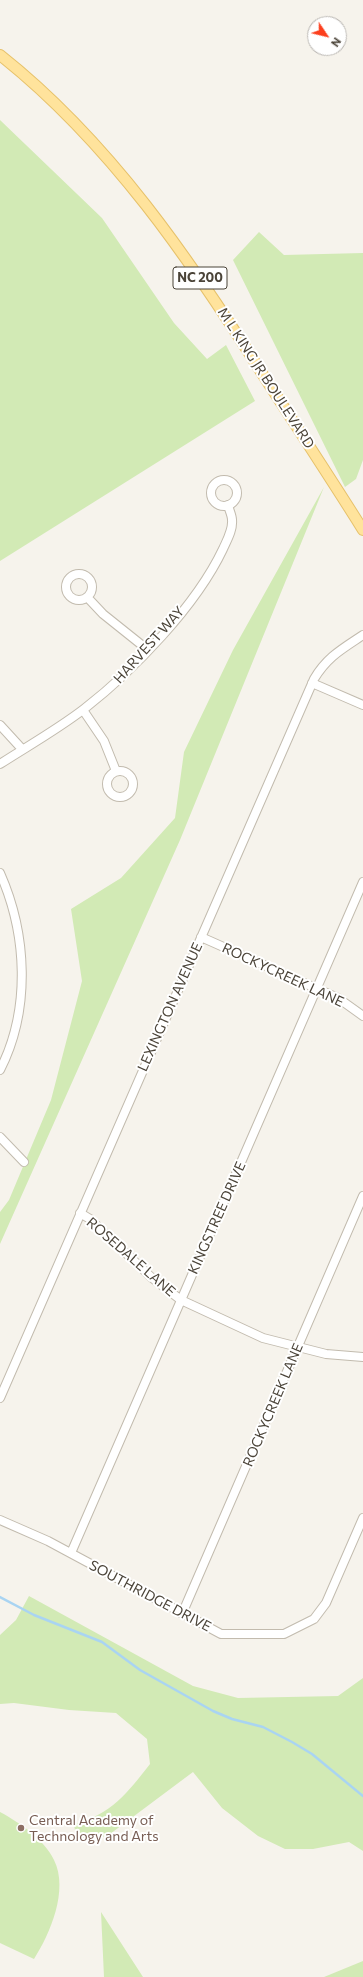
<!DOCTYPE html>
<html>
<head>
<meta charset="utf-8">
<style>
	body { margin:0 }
	#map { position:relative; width:363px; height:1977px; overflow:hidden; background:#f6f3ec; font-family:Commissioner,sans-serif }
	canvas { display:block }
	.north { position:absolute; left:307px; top:16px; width:40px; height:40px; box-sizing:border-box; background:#fff; border:1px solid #b7b4b0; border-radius:50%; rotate:125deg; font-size:11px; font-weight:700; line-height:16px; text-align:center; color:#4b4439 }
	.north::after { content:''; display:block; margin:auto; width:14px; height:18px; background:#fc3f1d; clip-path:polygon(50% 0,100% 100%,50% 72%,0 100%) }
</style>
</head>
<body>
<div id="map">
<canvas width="363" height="1977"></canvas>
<div class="north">N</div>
</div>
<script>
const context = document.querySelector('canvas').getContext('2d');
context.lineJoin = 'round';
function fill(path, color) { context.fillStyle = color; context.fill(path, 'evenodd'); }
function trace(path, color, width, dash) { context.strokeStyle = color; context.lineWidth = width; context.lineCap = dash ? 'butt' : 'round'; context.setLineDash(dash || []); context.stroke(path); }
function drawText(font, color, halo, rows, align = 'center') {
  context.font = font + ' Commissioner,sans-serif'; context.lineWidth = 4; context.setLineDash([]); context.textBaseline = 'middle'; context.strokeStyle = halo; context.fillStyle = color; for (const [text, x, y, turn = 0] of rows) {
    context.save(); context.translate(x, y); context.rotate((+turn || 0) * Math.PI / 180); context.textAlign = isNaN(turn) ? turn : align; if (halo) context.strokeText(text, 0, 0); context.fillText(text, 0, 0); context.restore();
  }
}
fill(new Path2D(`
	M0,120l102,98 72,105 33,36 19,-14 29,56 -255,160z
	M259,232l25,23 79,-2v207l-7,19 -11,8 -112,-227z
	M324,487l-144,353 -180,404v-32l9,-12 42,-100 31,-119 -11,-72 50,-31 54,-60 9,-66 49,-102z
	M29,1596l164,90 45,12 100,-2 25,-18v173l-14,-9 -36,7h-28l-27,-13 -36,-28 -29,-36 -83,62 -18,7 -16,-4 -2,-13c37,-9 54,-32 76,-60l-3,-25 -31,-26 -47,-3 -55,-7 -14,1v-69l16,-15z
	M0,1812c20,11 44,27 54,48 15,30 -4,74 -20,99l-34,-16z
	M101,1912l42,65h-39z
	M363,1961v16h-39z`), '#d2eab5');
trace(new Path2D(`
	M0,1597l34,18 68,27 38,28 73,41 19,8 31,8 29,15 20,12 51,42`), '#a9d4f2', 2.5);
const minor = new Path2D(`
	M211 493a13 13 0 1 1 26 0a13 13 0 1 1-26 0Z
	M66 587a13 13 0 1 1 26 0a13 13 0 1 1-26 0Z
	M87,597l16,17 45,36
	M312,683l51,22
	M83,710l21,31 12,30
	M0,725l22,24
	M0,764c28,-18 58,-35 84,-55 50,-39 112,-103 139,-160 4,-9 10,-19 9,-29 0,-5 -3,-10 -4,-15
	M107 784a13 13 0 1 1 26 0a13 13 0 1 1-26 0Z
	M0,873c27,61 31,136 0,197
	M201,937l137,61 25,18
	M0,1137l24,25
	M80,1213l10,6 61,58 30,23 82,38 63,16 37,3
	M0,1398l314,-719c13,-22 28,-30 49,-44
	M0,1520l48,21 173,93h63l30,-15 12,-16 37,-85
	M71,1553l292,-671
	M182,1614l181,-418`);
const major = new Path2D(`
	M0,55c110,87 191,206 265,323 33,51 66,101 98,152`);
trace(minor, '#c2bbae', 10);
trace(major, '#e6c16a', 12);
trace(minor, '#fff', 8);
trace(major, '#ffe39c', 10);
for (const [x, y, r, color] of [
	[21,1828,4,"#8d6e63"]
]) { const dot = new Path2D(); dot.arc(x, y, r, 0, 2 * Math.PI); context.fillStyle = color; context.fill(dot); trace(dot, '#fff', 1.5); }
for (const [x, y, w] of [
	[200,278,54]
]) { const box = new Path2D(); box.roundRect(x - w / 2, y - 11, w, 22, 3); context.fillStyle = '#fff'; context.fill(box); trace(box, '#4b4439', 1); }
drawText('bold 13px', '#4b4439', null, [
	["NC 200",200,278]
]);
drawText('14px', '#4b4439', '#fff', [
	["M L KING JR BOULEVARD",266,378,57],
	["HARVEST WAY",149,645,-48],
	["ROCKYCREEK LANE",283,975,25],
	["LEXINGTON AVENUE",170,1007,-66],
	["KINGSTREE DRIVE",217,1218,-66],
	["ROSEDALE LANE",131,1257,41],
	["ROCKYCREEK LANE",273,1405,-67],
	["SOUTHRIDGE DRIVE",150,1596,28]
]);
drawText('14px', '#785e54', '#fff', [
	["Central Academy of",29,1820],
	["Technology and Arts",29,1836]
], 'left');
</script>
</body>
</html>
